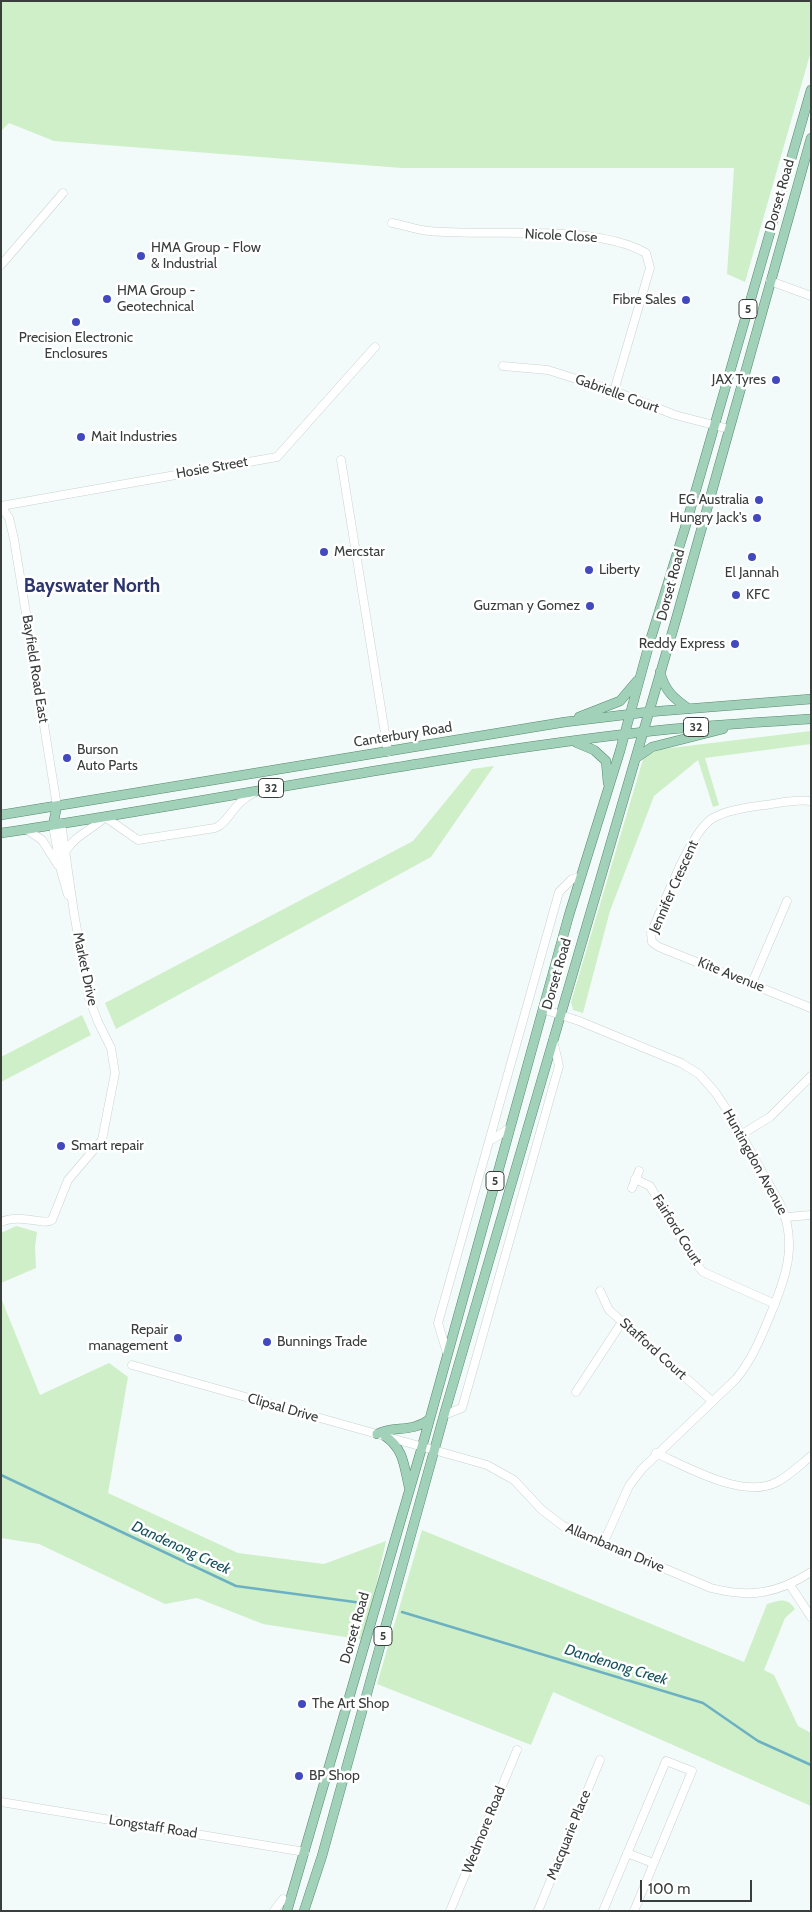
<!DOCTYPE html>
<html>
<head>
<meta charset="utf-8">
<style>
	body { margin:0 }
	#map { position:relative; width:812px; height:1912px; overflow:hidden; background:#f2fbf9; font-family:Cabin,sans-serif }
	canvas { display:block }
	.frame { position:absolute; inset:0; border:2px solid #393d3c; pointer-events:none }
	.scale { position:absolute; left:640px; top:1880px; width:112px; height:22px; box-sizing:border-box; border:2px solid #393d3c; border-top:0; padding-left:6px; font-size:15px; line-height:18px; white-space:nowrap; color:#393d3c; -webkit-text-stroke:4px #fff; paint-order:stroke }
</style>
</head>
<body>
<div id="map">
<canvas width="812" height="1912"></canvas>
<div class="frame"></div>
<div class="scale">100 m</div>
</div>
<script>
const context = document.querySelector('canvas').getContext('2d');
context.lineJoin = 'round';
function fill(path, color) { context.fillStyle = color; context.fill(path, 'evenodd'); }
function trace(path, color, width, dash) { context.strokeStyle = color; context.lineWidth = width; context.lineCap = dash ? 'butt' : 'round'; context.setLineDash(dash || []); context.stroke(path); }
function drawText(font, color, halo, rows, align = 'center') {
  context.font = font + ' Cabin,sans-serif'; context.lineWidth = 5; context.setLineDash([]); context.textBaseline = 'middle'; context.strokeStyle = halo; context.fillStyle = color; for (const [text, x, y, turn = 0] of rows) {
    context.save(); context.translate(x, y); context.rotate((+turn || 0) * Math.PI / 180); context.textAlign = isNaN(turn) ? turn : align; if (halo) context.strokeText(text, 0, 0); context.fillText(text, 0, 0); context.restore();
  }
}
fill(new Path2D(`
	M1,1h810v50l-66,231 -18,-8 7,-106h-332l-348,-27 -45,-18 -8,8z
	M811,731v13l-106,14 14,47 -6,2 -15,-47 -44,36 -44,115 -27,102 -10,-3 -2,-8 73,-246 18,-7z
	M494,766l-63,91 -315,172 -11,-26 308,-162 59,-72z
	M82,1015l9,20 -90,47v-25z
	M16,1226l21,6 -2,15 1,21 -35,15v-50z
	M1,1298l39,97 69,-32 19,14 -20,116 130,60 86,11 62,-23 -22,99 -101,-16 -66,-26 -32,6 -126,-60 -38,-6z
	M422,1530l322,132 23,-58c13,-4 20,-7 28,5l-10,9 -21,52 10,5 24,51 13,7v73l-258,-114 -22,53 -154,-61z`), '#cfefc8');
trace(new Path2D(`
	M1,1475l235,111 126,17
	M402,1612l301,91 55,38 53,24`), '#6cb1c3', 2.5);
const minor = new Path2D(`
	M392,223c12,2 25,7 37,8 63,6 163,-8 217,22l4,15 -36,123
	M1,265l62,-72
	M770,281l41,15
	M503,366l45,4 66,21 61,24 54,14
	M341,460l47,292
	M1,506l276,-49 98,-110
	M1,506l8,12 5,21 43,267
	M811,801c-15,-2 -31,2 -46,4 -17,2 -38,5 -52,13 -23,13 -50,89 -62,115l1,9 7,5 152,61
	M53,825l8,46 7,24
	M26,829l16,11 16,25
	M66,851c8,-15 27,-22 39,-34l33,23 77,-12c14,-5 18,-26 39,-35
	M752,983l35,-82
	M543,1009l36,12 102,42 18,11 16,18 14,21 51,91c19,40 5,76 -11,114 -9,22 -18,43 -33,61l-94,90 -13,17 -26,58
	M742,1134l28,-17 41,-41
	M491,1140l19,-12
	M635,1179l15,7 44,75 9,11 72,32
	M632,1188l7,-17
	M786,1217l25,-2
	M1,1222c20,-9 43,4 51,-2l16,-40 34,-40 13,-67 -4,-25 -13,-26 -9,-24 -15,-85 -13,-90
	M600,1291l9,19 103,91
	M447,1353l-9,-30 121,-431 13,-13 8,-2
	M132,1365l355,100 27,15 28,30 21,16 148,62c39,10 66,6 100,-16
	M576,1392l46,-70
	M444,1415l18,-7 97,-342 -6,-26
	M656,1453c31,14 88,47 121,29 12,-6 23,-17 34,-26
	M790,1585l21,32
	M1,1802l304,50
	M627,1853l26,10
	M274,1911l9,-12
	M450,1911l67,-161
	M538,1911l62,-151
	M603,1911l63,-150 26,10 -58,140`);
const major = new Path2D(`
	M660,672c5,19 13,26 29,37
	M579,717l41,-16 17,-20
	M577,743l17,7 12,11 2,22
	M636,758l16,-11 71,-18
	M1,815l564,-93 83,-10 163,-13
	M53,825l4,-19
	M1,833c209,-31 416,-74 625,-99 61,-8 123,-11 185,-15
	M377,1434c18,-9 33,-1 52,-14
	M385,1436c19,13 19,30 24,51
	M287,1911l135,-464 147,-532 51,-164 30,-110 35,-113 126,-438
	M304,1911l18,-55 122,-441 233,-799 134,-478`);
trace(minor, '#c9d3d0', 9);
trace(major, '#558a6f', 10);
trace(minor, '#fff', 8);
trace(major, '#a2d1b9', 9);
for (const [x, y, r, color] of [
	[141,256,5,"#4248bd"],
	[107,299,5,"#4248bd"],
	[686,300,5,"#4248bd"],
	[76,322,5,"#4248bd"],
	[776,380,5,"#4248bd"],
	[81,437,5,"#4248bd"],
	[759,500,5,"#4248bd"],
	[757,518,5,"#4248bd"],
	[324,552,5,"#4248bd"],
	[752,557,5,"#4248bd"],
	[589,570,5,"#4248bd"],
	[736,595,5,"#4248bd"],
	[590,606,5,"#4248bd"],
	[735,644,5,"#4248bd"],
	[67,758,5,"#4248bd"],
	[61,1146,5,"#4248bd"],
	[178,1338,5,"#4248bd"],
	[267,1342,5,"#4248bd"],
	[302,1704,5,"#4248bd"],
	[299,1776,5,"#4248bd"]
]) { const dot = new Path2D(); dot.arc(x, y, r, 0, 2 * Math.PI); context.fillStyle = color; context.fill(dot); trace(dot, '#fff', 2); }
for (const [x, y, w] of [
	[748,309,18],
	[696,727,25],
	[271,788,25],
	[495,1181,18],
	[383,1636,18]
]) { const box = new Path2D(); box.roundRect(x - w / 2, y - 9.5, w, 19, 4); context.fillStyle = '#fff'; context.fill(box); trace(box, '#393d3c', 1); }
drawText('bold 12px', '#393d3c', null, [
	["5",748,309],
	["32",696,727],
	["32",271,788],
	["5",495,1181],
	["5",383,1636]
]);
drawText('14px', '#393d3c', '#fff', [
	["Dorset Road",780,195,-74],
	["Nicole Close",561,236,3],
	["Gabrielle Court",617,394,20],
	["Hosie Street",212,468,-10],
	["Dorset Road",671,585,-75],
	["Bayfield Road East",35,669,81],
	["Canterbury Road",403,735,-9],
	["Jennifer Crescent",674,887,-66],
	["Market Drive",85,969,78],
	["Dorset Road",557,974,-74],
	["Kite Avenue",731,975,22],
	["Huntingdon Avenue",755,1162,61],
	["Fairford Court",677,1230,58],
	["Stafford Court",653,1349,42],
	["Clipsal Drive",283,1408,16],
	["Allambanan Drive",615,1548,23],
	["Dorset Road",355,1628,-74],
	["Longstaff Road",153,1827,9],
	["Wedmore Road",484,1830,-68],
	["Macquarie Place",569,1835,-68]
]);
drawText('14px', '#393d3c', '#fff', [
	["HMA Group - Flow",151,248],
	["& Industrial",151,264],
	["HMA Group -",117,291],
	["Geotechnical",117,307],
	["Fibre Sales",676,300,"right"],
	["Precision Electronic",76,338,"center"],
	["Enclosures",76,354,"center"],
	["JAX Tyres",766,380,"right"],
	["Mait Industries",91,437],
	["EG Australia",749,500,"right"],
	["Hungry Jack's",747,518,"right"],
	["Mercstar",334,552],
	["Liberty",599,570],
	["El Jannah",752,573,"center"],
	["KFC",746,595],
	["Guzman y Gomez",580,606,"right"],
	["Reddy Express",725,644,"right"],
	["Burson",77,750],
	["Auto Parts",77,766],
	["Smart repair",71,1146],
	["Repair",168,1330,"right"],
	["management",168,1346,"right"],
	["Bunnings Trade",277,1342],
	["The Art Shop",312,1704],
	["BP Shop",309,1776]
], 'left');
drawText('italic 15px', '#17525f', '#fff', [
	["Dandenong Creek",181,1548,25],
	["Dandenong Creek",616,1665,17]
]);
drawText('bold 19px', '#2d356f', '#fff', [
	["Bayswater North",92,586]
]);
</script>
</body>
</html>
